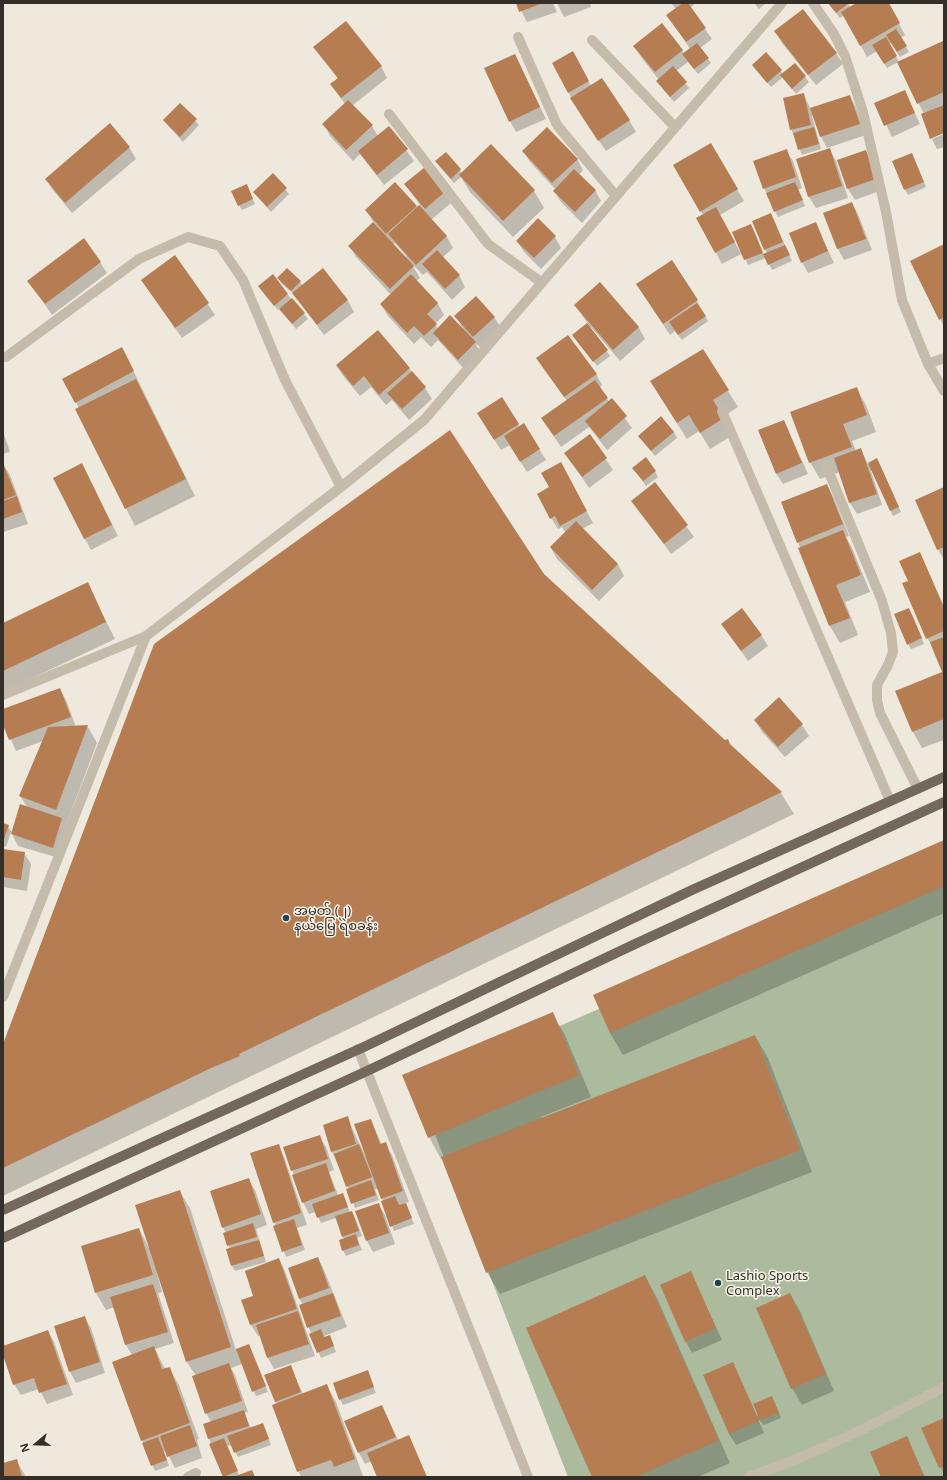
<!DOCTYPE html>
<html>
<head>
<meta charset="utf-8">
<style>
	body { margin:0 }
	#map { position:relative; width:947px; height:1480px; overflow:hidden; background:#eee9dc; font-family:"Noto Sans",sans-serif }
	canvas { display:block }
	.frame { position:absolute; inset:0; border:4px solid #332e28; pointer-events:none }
	.north { position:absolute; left:16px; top:1424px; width:40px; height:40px; -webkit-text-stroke:3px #f7f3e8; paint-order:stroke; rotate:251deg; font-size:11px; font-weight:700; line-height:16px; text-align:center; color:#332e28 }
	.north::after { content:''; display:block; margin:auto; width:14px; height:18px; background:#332e28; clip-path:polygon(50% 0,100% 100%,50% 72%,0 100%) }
</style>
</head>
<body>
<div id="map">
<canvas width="947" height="1480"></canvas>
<div class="frame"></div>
<div class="north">N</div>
</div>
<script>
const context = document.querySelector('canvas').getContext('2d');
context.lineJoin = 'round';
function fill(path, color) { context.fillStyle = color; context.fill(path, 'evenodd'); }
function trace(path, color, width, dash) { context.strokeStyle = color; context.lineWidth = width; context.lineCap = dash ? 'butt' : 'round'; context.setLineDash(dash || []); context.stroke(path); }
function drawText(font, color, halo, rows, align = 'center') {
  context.font = font + ' "Noto Sans","Noto Sans Myanmar",sans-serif'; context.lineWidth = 3; context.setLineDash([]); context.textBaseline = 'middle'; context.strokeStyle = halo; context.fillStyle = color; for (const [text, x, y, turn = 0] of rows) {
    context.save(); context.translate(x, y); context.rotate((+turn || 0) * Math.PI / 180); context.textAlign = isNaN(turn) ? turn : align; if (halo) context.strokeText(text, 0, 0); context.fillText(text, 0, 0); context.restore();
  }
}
fill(new Path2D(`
	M944,859v618h-376l-151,-389z`), '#acbb9e');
fill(new Path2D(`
	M517,3h36l4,9 -30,10z
	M557,3h33l1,4 -27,10z
	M671,3h25l-6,5 22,31 -12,9 11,15 -13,11 -10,-12 -12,9 13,17 -15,14 -13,-16 -2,-6 -18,-23 -7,-11 48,4 2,4 6,-5 -22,-34 8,-6z
	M754,3h12l-7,6z
	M828,3h20l2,4 8,-4h30l17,32 -4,3 8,14 -9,5 -9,-14 -2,1 10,18 44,-20 1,90 -20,-18 -26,-52 -11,6 -10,-17 -10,6 -23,-42 -4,3z
	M776,32l60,21 7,11 -27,21 -34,-42z
	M315,47l66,19 6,12 -34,27 19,21 6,10 11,-9 25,34 -30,24 -24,-31 -7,7 -23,-25 -6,-12 21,-20 -14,-20 7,-5z
	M515,55l31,64 -30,13 -6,-11z
	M553,63l26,1 12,22 38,34 7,12 -30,19 -28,-41z
	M795,64l14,18 -13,12 -13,-17 -12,10 -18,-22 28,6 2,3z
	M904,91l16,33 -28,13 -16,-34z
	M803,94l8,15 38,-13 7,11 10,28 -39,13 -6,-11 -7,-21h-2l9,33 -19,6 -11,-26z
	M180,104l19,21 -16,17 -19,-21z
	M944,134v13l-7,2 -5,-10z
	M711,145l33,56 -24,14 21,39 -19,10 -25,-46 6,-3 -29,-49z
	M129,147l7,12 -64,54 -19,-23 -7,-11z
	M786,150l7,11 9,27 -4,2 7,16 -27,11 -14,-29z
	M830,150l6,11 12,37 -32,10 -7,-11 -12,-37z
	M523,151l54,8 6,11 -4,5 16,15 6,11 -19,22 -21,-21 -7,-11 2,-1 -26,-28z
	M865,151l17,39 -27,10 -7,-11z
	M446,153l16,20 72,18 10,17 -31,29 -43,-45 -9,-15 -7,6 -14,-16 -3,-5z
	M914,159l12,28 -18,8 -3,-6z
	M425,168l26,35 -20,17 16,17 6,11 -11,10 17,17 6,12 -13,13 -25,-28 -4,3 -12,-12 9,15 -4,3 22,23 6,11 -9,9 3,5h25l-7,-13 38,1 7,11 -21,19 -5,-4 7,11 -17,16 -27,-30 -7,7 -10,-10 -7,7 -26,-28 -7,-12 10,-9 -35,-38 -6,-11 24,-23 -8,-13 50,-3 1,2 3,-4 -14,-20zM395,243l11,13 -1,2 -12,-13z
	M273,174l16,20 -18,18 -17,-20z
	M249,191l6,13 -13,6 -3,-5z
	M852,203l6,11 14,36 -28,10 -6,-11 -14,-36z
	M774,220l18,41 -20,9 -6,-12 -18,7 -14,-33 20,-1 10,24 3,-2 -2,-3z
	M815,223l19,40 -26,10 -6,-11z
	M555,237l6,11 -20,21 -17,-17 -7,-11z
	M944,245v82l-4,-8z
	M175,256l40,59 -33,23 -40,-58z
	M100,262l7,11 -55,42 -23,-34z
	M672,262l25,39 11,20 -26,19 -7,-9 -5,4 -26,-40z
	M323,270l25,31 6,11 -30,23 -29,-40 -13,-11 -3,-5 21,3 3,4z
	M272,276l36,43 -12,10 -16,-21 -2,2 -16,-19z
	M600,284l39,44 6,11 -25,22 -29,-34 -2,1 21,28 -13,10 -23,-31 14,-11 -13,-19z
	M538,358l58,16 6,11 -3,3 10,14 3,-2 20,28 -25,22 -18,-23 -28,20 -19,-28 25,-18z
	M128,360l67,136 -60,30 -59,-116 3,-2 -3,-6z
	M337,366l72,2 16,20 7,11 -23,21 -17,-20 -6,5 -15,-18 -11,9 -16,-19z
	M856,388l10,17 10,27 -24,9 4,10 5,-1 7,14 12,1 21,47 -8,4 -21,-45h-1l11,34 -25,9 -7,-11 -10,-31 -20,7 -10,-17z
	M728,391l10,16 -16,10 11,18 -23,14 -11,-18 -12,8 -26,-41z
	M502,399l18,28 19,22 7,11 -19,12 -17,-27 -9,5 -16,-25z
	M784,421l24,53 -25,10 -7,-11z
	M3,431l7,21 -7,2z
	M674,432l3,6 -22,18 -12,-15z
	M589,435l24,35 -24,18 -23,-35z
	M3,464l7,11 18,49 -25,8z
	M655,471l3,6 -12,9 -9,-13z
	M567,475l26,48 -11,6 36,35 6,12 -25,25 -42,-42 -6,-11 15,-15 -4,-6 -4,2 -7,-11 -1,-30z
	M88,476l30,60 -27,14 -6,-11z
	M655,484l39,53 -23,17 -38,-53z
	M827,485l6,11 16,40 -3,1 6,11 18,44 -25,10 13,33 -18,8 -10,-17 -32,-84z
	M944,489v71l-6,-11z
	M920,553l24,53v134l-22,8 -9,-16 30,-59 -39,-89 5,-2z
	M543,575l238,218 13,21 -791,382v-149z
	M87,583l28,56 -112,53v-68z
	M912,614l12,30 -13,5 -3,-5z
	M722,624l39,11 7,11 -20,15z
	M60,689l6,11 10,27h12l9,16 -31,82 2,5 -9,28 -41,-12 -7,-14 -5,15 -3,-1v-22l5,2 4,7 15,-26 -7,-11 23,-55 -27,10 -13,-29v-12z
	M755,720l47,5 7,11 -24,21 -23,-25z
	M944,841v72l-321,142 -13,-22 -16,-37z
	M3,850l21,3 7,11 -4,27 -24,-4z
	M553,1014l12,21 26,62 -50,20 1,2 213,-83 13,22 44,114 -312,122 -13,-22 -44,-114 -2,1 -12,-22z
	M347,1118l19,39 5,-37 11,25 3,-1 7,11 17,47 -4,1 9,21 -20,7 -16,-43 -3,2 4,10 -24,8 -6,-19 -17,-37z
	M319,1136l7,11 8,23 -5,2 9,23 4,-1 3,5 5,13h2l3,5 7,19 -5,2 5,12 -16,6 -3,-6 1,-11 -8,-21 -15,5 -5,-11 -7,2 -6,-12 -18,-54z
	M278,1145l6,12 23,68 -10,3 8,22 -19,7 -12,-35z
	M248,1179l7,11 12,35 -11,4 10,33 -31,9 -3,-5 -2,-17 -6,-16h2l-3,-6z
	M180,1192l10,16 46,142 13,-5 19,47 -12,4 -14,-32 -11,4 4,7 13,37 -4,1 7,15 14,1 6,16 -33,12 -6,-12 -5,1 12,29 13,-4 3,6h-31l-15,-38 2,-17 -5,-9 -10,-37 -9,-14 -29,-89h-1l5,19 -4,1 16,50 -19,6 10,20 4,-1 10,17 20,54 -2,1 5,18 -27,10 -9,-17 -2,1 5,14 -14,5 -13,-31 -10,-85 -6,-10 -11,-38 -9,3 -10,-17 -14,-46 57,-18 10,19z
	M378,1204l7,11 10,29 -22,8 -6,-11 -11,-29z
	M318,1258l6,12 23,57 -23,9 1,2 5,-2 6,16 -15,6 -21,-52 3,-1 -4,-7z
	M279,1259l6,12 30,85 -41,13 -6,-11 -7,-23 -3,1 -7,-11 -8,-25 12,-4z
	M691,1273l31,67 -30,13 -6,-11z
	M645,1276l12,22 73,165 -32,14h-105z
	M790,1294l10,17 34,80 -32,14 -10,-17z
	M84,1317l7,11 14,45 -29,10 -6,-11 -15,-45z
	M48,1331l6,11 19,53 -26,9 -8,-15 -18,6 -7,-11 -11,-29v-15l2,6z
	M733,1364l24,52 18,-13 6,15 -17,7 -6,-6 6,14 -28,12 -7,-11z
	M290,1366l13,28 24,-8 9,16 27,74 -62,1 -27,-72 3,-1 -2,-2z
	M367,1371l9,22 -33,12 -3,-6z
	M382,1406l16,34 10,-4 19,41h-49l-6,-16 -7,3 -6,-11z
	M944,1419v55l-21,-45z
	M907,1437l18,40h-43z
	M16,1460l10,17h-23v-13z`), '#0003');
fill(new Path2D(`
	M516,3h27l-24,9z
	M683,3h5l18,25 -20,14 -20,-27z
	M828,3h21l-13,10z
	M856,3h33l11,20 -40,23 -19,-34z
	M803,9l34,44 -29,22 -34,-44z
	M346,21l36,45 -41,32 -11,-14 8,-6 -25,-31z
	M662,23l21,27 -28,22 -22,-26z
	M896,29l11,17 -10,6 -11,-17z
	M886,37l11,19 -13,8 -12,-19z
	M943,41l1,51 -27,12 -20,-42z
	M697,43l12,15 -15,11 -12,-15z
	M573,51l16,30 -21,12 -16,-30z
	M766,52l16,18 -15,13 -15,-18z
	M515,54l25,53 -31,15 -25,-54z
	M795,63l11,13 -14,13 -12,-14z
	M673,66l14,16 -17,15 -14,-16z
	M602,78l28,42 -32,21 -28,-43z
	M905,90l10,23 -31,13 -10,-23z
	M804,93l7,32 -21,5 -7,-32z
	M850,95l10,29 -40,13 -10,-29z
	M348,100l25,25 -27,25 -24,-26z
	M180,103l17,16 -17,18 -17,-17z
	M944,105v28l-14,6 -9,-25z
	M110,123l20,24 -65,56 -20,-24z
	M389,126l19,23 -31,26 -19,-24z
	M547,127l31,32 -26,24 -30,-32z
	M814,127l5,17 -21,6 -5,-17z
	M711,143l27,46 -38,23 -27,-47z
	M491,144l44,46 -32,31 -44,-46z
	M830,148l12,38 -34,11 -12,-38z
	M787,149l9,28 -33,12 -10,-28z
	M866,150l10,29 -29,10 -10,-29z
	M446,152l15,17 -10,10 -16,-18z
	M912,153l12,29 -20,8 -12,-29z
	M425,167l21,24 -21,18 -21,-25z
	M574,169l22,21 -21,22 -22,-21z
	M273,173l14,15 -20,19 -14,-15z
	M395,182l22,24 -31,28 -21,-24z
	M795,182l8,18 -29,12 -8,-19z
	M247,184l6,15 -15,7 -7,-15z
	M852,202l14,37 -29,10 -14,-36z
	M419,205l28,31 -31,29 -28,-31z
	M716,207l19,35 -20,11 -19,-35z
	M771,213l12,29 -19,8 -12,-29z
	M538,218l18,18 -22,22 -18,-17z
	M373,222l41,44 -24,23 -42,-43z
	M816,222l12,29 -27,12 -12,-30z
	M751,224l12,29 -19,7 -12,-28z
	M84,238l17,24 -56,42 -18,-23z
	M944,244v73l-5,3 -29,-59z
	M785,245l5,10 -22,10 -5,-11z
	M437,250l23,25 -15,14 -23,-25z
	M175,255l34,48 -34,25 -34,-48z
	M672,260l26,40 -35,24 -27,-40z
	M287,268l14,13 -10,10 -14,-13z
	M323,268l25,32 -31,25 -25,-32z
	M273,274l15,20 -14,12 -16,-20z
	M411,274l27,29 -11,11 10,10 -13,12 -10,-10 -7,7 -27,-29z
	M600,282l39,45 -26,23 -39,-45z
	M476,296l19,21 -22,20 -19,-21z
	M292,298l13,15 -13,11 -13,-15z
	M697,303l9,13 -28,19 -9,-13z
	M450,315l26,27 -18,18 -25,-27z
	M587,323l21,27 -15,12 -21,-27z
	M378,330l32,38 -31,27 -15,-19 -11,10 -17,-21z
	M568,335l29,39 -33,23 -28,-39z
	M122,347l12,24 -59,32 -13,-24z
	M703,349l26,41 -16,10 11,18 -24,15 -11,-18 -12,8 -27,-42z
	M412,371l14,16 -24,22 -15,-16z
	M136,379l50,100 -61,30 -50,-100z
	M595,380l13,18 -54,38 -13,-18z
	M857,387l10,28 -24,9 9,23 -43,16 -19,-51z
	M502,397l17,27 -25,16 -17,-27z
	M612,398l15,18 -27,23 -15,-18z
	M661,416l13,16 -23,19 -13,-15z
	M784,420l18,43 -26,11 -18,-44z
	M524,423l16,26 -20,13 -16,-26z
	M450,430l94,144 181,166 3,-1 2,5 52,48 -543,262 1,2 -31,13 -206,99v-124l151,-400z
	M590,434l17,24 -25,19 -18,-24z
	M861,448l16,46 -28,9 -15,-45z
	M646,457l10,14 -13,10 -11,-13z
	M877,458l22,49 -9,4 -22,-48z
	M561,462l26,49 -27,15 -5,-10 -5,3 -13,-25 12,-7 -8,-14z
	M3,463l13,32 -13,5z
	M82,463l30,62 -28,14 -31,-61z
	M655,482l33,43 -24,19 -33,-43z
	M827,484l16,40 -46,19 -16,-41z
	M944,487v60l-7,3 -22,-50z
	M17,496l5,16 -19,7v-18z
	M576,521l42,43 -26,26 -42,-43z
	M843,530l18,45 -25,10 14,33 -21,8 -31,-78z
	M920,552l24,56v23l-18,8 -24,-56 6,-2 -9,-20z
	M88,582l18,40 -103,49v-48z
	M742,608l20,27 -21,16 -20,-27z
	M909,608l13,30 -15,7 -13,-31z
	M944,637v82l-32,13 -17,-41 47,-19 -12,-30z
	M60,688l11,29 -62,23 -6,-15v-16z
	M779,697l24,27 -25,23 -24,-27z
	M88,725l-32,85 -37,-14 29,-69z
	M20,804l42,14 -9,30 -42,-14z
	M3,823l6,2 -6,17z
	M944,840v46l-334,147 -17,-38z
	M3,849l22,3 -4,28 -18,-3z
	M553,1012l26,63 -151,63 -26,-63z
	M755,1035l45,115 -314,123 -45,-116z
	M348,1116l8,28 -25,8 -8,-27z
	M371,1119l9,25 6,-2 17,49 -22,8 -27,-75z
	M320,1135l8,24 -37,12 -8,-24z
	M279,1144l22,69 -28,10 -23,-70z
	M359,1144l13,33 -26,10 -12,-33z
	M326,1163l9,28 -33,12 -10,-28z
	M249,1178l12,36 -39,14 -12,-37z
	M371,1180l5,15 -25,9 -5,-15z
	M180,1190l51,157 -45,15 -51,-157z
	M343,1193l5,14 -31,11 -5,-14z
	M395,1196l4,9 7,-2 6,15 -22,9 -9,-26z
	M379,1203l10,30 -23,8 -11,-30z
	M352,1211l7,20 -17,6 -7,-21z
	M294,1219l8,26 -20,7 -9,-26z
	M253,1223l4,14 -30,9 -4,-13z
	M139,1228l14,47 -58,18 -14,-47z
	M356,1234l3,11 -17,6 -3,-11z
	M259,1240l5,16 -33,10 -5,-17z
	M318,1257l11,31 -30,11 -11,-31z
	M279,1258l18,51 -47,16 -9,-25 12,-4 -8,-25z
	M691,1271l25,57 -31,14 -25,-57z
	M645,1275l74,165 -83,37h-44l-66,-149z
	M153,1284l15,48 -43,13 -15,-48z
	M333,1293l8,23 -34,12 -8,-23z
	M790,1293l36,81 -35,15 -35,-81z
	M298,1311l11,33 -42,14 -11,-33z
	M85,1316l15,46 -31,10 -15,-46z
	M321,1329l3,8 6,-2 4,11 -17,7 -8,-19z
	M48,1330l19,54 -28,9 -5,-15 -21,7 -10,-30v-9z
	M249,1344l17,42 -14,6 -16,-43z
	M154,1346l8,23 8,-2 20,56 -49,18 -29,-79z
	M733,1362l26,59 -30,13 -26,-59z
	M229,1363l13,38 -37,13 -13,-38z
	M291,1365l10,27 -26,10 -11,-27z
	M368,1370l6,17 -35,13 -6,-17z
	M327,1384l28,75 -21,8 -3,-7 -34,12 -25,-67z
	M772,1396l7,17 -19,7 -7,-16z
	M382,1405l14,32 -38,16 -14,-32z
	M244,1410l5,16 -41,13 -5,-15z
	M944,1418v48l-5,2 -18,-40z
	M263,1423l6,16 -35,14 -7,-17z
	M190,1425l7,21 -30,11 -7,-21z
	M409,1435l18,42h-50l-10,-24z
	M907,1436l17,41h-43l-11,-25z
	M158,1437l9,23 -16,6 -9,-23z
	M224,1438l14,33 -15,6 -14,-33z
	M17,1459l5,18h-19v-14z
	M252,1470l3,7h-22z`), '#b67d53');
trace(new Path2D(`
	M813,3l21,31 11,22 18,56 23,100 16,88 26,64 16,-6
	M518,37l39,88 59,71
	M592,40l83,87
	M389,114l99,130 53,38
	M6,357l133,-98 49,-22 32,9 23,34 42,100 56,107
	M928,364l16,27
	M722,411l168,390
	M826,465l56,136 9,32 2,19 -5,13 -11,20v15l3,13 38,76
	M3,695l143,-59 195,-149 83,-67 358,-417
	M3,997l143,-361
	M358,1049l170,428
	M188,1477l8,-4
	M748,1477c70,-23 132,-56 196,-90`), '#c5bbaa', 10);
trace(new Path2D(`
	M3,1210l363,-164 326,-156 252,-113
	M3,1238l364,-167 268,-127 309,-142`), '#73685b', 10);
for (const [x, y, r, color] of [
	[286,918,4,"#23444f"],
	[718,1283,4,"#23444f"]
]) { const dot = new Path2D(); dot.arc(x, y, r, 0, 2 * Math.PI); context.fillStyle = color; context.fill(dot); trace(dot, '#f7f3e8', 1.5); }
drawText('13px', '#332e28', '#f7f3e8', [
	["အမှတ် (၂)",294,911],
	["နယ်မြေ ရဲစခန်း",294,926],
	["Lashio Sports",726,1276],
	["Complex",726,1291]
], 'left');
</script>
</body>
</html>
